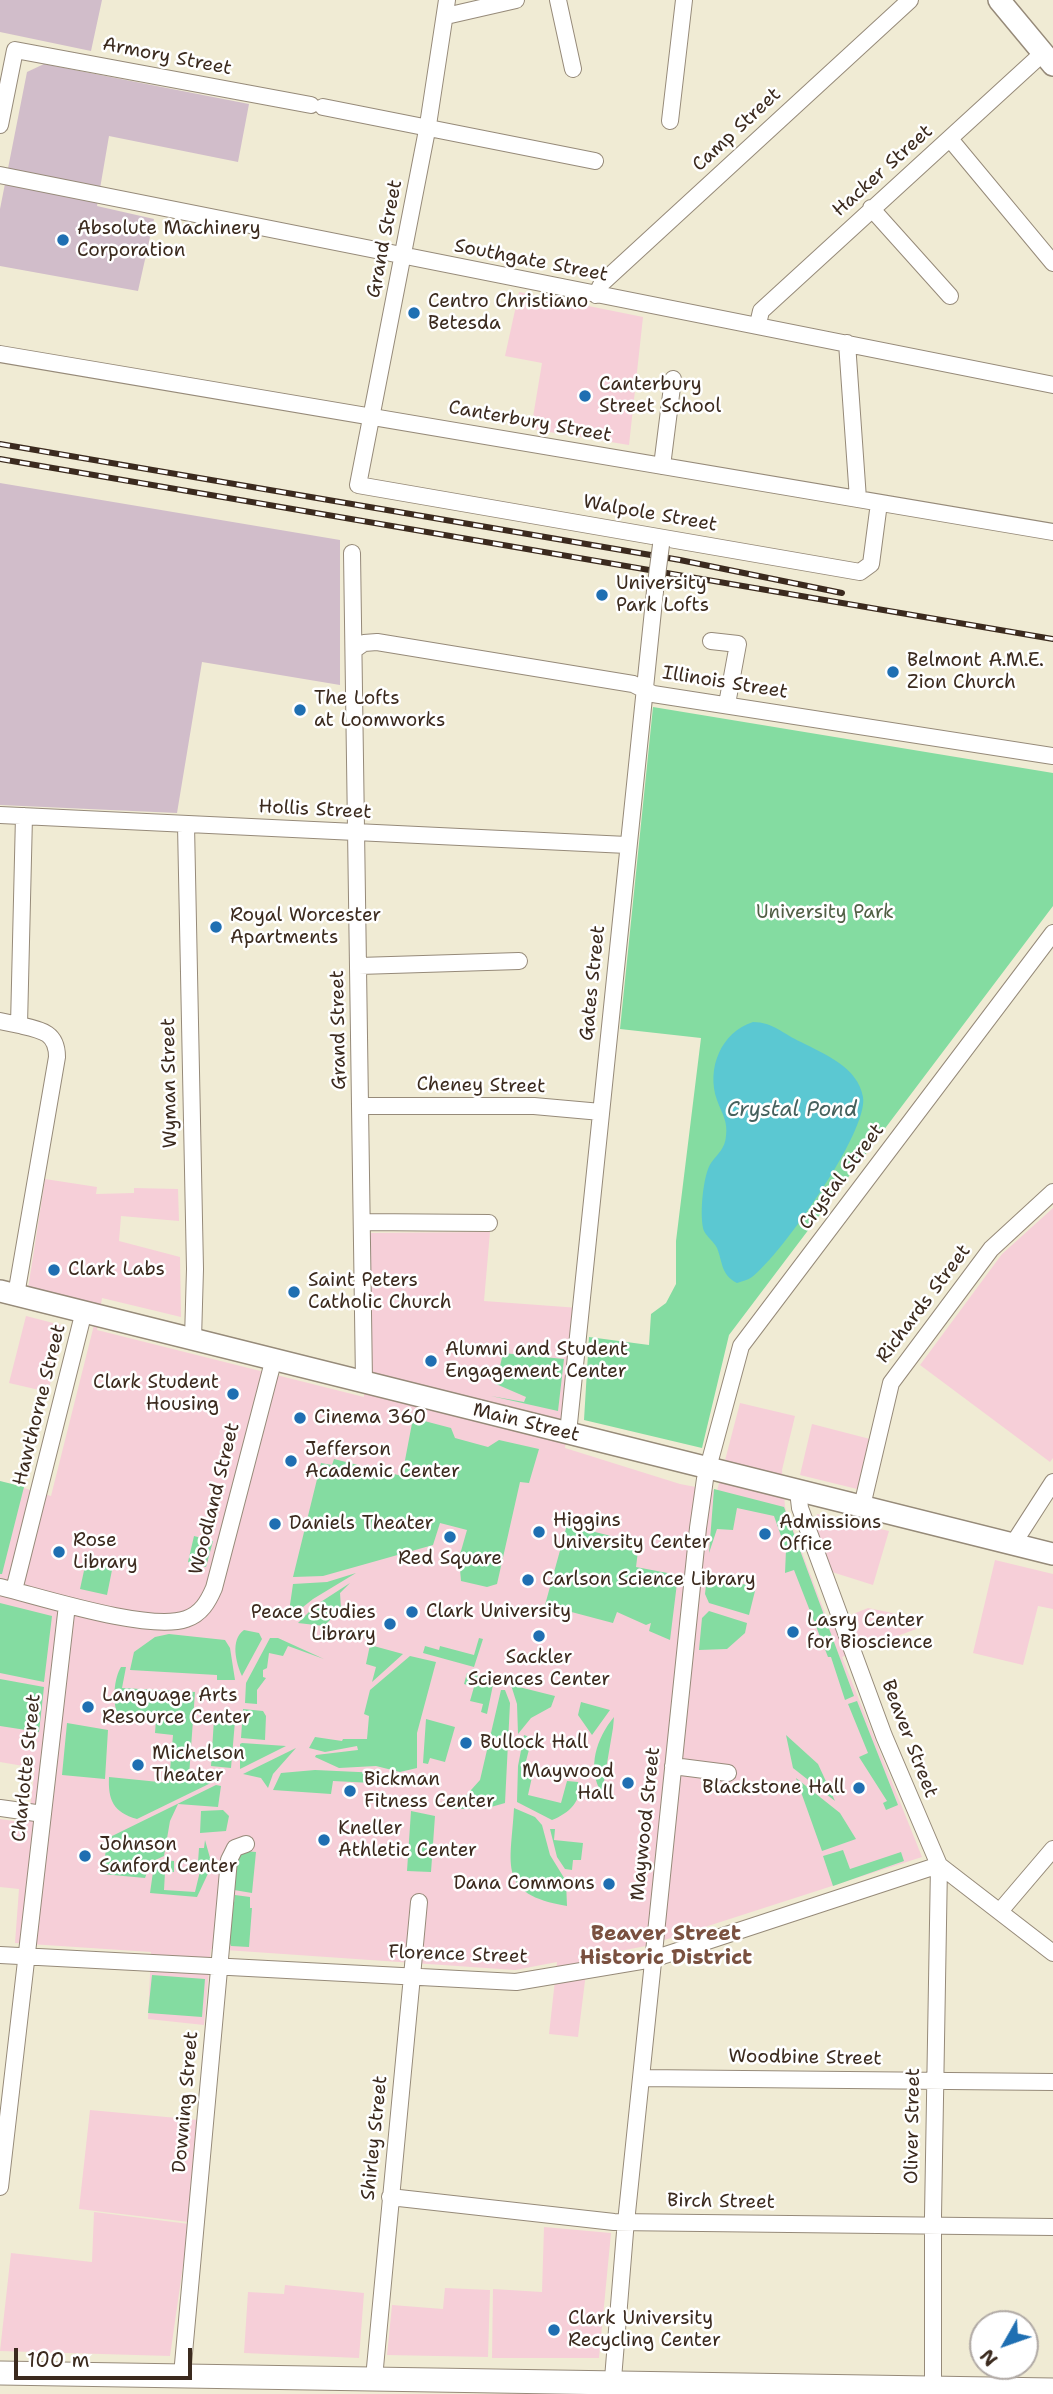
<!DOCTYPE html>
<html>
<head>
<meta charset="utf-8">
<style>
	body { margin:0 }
	#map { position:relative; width:1053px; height:2394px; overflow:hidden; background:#f0ebd4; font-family:"Shantell Sans",sans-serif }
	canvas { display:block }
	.north { position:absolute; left:969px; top:2310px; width:70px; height:70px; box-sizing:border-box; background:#fff; border:2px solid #b1aaa5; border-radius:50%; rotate:230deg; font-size:19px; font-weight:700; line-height:28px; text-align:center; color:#3b2a1e }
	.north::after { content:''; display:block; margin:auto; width:24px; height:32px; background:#1f6fb2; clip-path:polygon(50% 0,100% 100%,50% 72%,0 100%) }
	.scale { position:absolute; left:14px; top:2348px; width:178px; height:32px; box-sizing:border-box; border:4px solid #3b2a1e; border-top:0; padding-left:9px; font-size:21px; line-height:24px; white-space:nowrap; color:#3b2a1e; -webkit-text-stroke:5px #fff; paint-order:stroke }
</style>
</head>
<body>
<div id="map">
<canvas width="1053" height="2394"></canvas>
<div class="north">N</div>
<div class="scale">100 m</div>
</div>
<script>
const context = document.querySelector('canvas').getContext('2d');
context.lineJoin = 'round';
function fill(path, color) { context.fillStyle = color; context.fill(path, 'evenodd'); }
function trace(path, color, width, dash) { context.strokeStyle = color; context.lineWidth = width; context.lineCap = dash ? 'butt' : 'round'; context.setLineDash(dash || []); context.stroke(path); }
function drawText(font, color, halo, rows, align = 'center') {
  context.font = font + ' "Shantell Sans",sans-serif'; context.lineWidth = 5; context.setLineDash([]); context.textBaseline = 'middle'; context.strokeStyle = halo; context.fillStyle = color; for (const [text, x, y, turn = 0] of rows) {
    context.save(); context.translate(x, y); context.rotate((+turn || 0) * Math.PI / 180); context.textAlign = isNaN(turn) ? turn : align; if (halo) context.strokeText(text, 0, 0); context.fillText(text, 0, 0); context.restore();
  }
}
fill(new Path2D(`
	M519,292l124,25 -14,128 -98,-16 11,-66 -37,-7z
	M45,1179l52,8 -1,7 38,-1v-5l44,1 1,32 -58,-5 -2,25 61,16 1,60 -79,-19 -5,32 267,67v-164l126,-1 -6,69 95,7 -14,140 115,36 37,7 23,-88 55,13 -13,54 3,37 44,117 39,-16 44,9 4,12 -74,28 80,200 -276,89 -58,11 -10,80 -29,-3 8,-72 -42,8 -304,-21 -7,76 -56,-6 3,-67 -136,-9 4,-54 -19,-2v-68l28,4 7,-55 -35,-6v-281l51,15 45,-179 -69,-22z
	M1053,1208v250l-3,4 -130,-97 82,-111z
	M26,1316l39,10 -17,66 -39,-9z
	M812,1424l58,15 -13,50 -57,-14z
	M817,1514l72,17 -16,54 -41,-13 -17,-44z
	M995,1560l58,14v35l-15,-3 -15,59 -50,-12z
	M90,2110l109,10 -10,102 -110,-13z
	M94,2212l95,12 -19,132 -170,-5 11,-98 81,9z
	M544,2227l67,6 -12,125h-107l1,-69 49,3z
	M285,2285l79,8 -5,65 -115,-5 4,-61 36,2z
	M445,2288l45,2 -2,67 -101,-2 5,-50 51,4z`), '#f6cfd8');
fill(new Path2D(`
	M0,0h102l-11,51 -91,-19z
	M44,64l205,40 -11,58 -129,-26 -12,70 57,13 -16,72 -138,-25v-57l27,-137z
	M0,483l340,57v145l-138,-23 -25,151 -177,-8z`), '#d1bdca');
fill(new Path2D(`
	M653,707l400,66v133l-324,429 -27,113 -118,-28 5,-83 60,8 2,-31 15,-11 10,-19v-43l25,-203 -81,-9z
	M503,1353l61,6 -6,52 -67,-15 33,6 2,-5 -30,-13z
	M413,1418l38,10 4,10 33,9 11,-7 40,9 -10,34 -9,-1 -23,102 -10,3 -26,-6 -2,-23 8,-28 -27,-7 -7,22 -110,31 -30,1 28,-114 11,2 2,-6 68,17z
	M0,1481l24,6 -22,87h-2z
	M714,1489l70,18 70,189 -9,4 -14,-43h-3l-34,-87 -9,3 1,-23 -12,-34 -37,-8 -4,22 -16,-1 -8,24z
	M567,1525l72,18 -3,24 42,8 -8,65 -21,-9 2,-8 -5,2 -29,-13 -4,11 -68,-18z
	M194,1536l19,5 -7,26 -18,-5z
	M87,1557l17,4 8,9 -5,25 -27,-6z
	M356,1573l-43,26 -25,20 5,-35 34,-2z
	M707,1576l49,11 -7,28 -40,-12 -4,-9z
	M350,1583l-10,10 1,16 -17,17 -26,-3 18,-18z
	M0,1603l52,13 -8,66 -44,-9z
	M709,1611l38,12 -2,10 -18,16 -28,1 3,-32z
	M244,1630l15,3 3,6 -20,37c-6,-13 -12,-36 2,-46z
	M169,1634l56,6 5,8 5,32h-18v-5l-87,-5 4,-18 21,-15z
	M270,1638h8l46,21 -36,-13 -5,10 -14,-3 -2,15 -4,2v7l3,1 -9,12v14l-12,-1 1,-20z
	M479,1638l4,1 -9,28 -51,-14 2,-7 14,4 1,-4 34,9z
	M370,1645l33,9 -31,28 4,-15 -10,-3z
	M410,1656l26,6 -19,71v35l-17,4 -24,-6 -37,2 -24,-11 1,-2 42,-5 -1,-4 -32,6 -16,-4 6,-11 27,4 1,-2h24l2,-23 -5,-2 6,-24z
	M126,1667l-4,21 73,4 -6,84 28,4 -80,39c-24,-7 -29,-19 -28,-42l60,6 4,-48 -18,-2 1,-14 -38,-5c-6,-11 -4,-36 3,-47z
	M467,1673l27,7 -7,34 -6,-2 2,-8 -13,-3 4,-14 -10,-3z
	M0,1679l44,8 -5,45 -39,-6z
	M511,1685l44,11 -4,11 -20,11 -13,16 -1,-30z
	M501,1690h4l5,13 -5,100 -21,6h-30l26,-29z
	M857,1701l41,104 -12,5 -3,-7 4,-2 -28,-44 9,-4 -20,-49z
	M581,1702l29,8 -18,25 -14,-20z
	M243,1709l20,2 3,5 -1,24 -24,-2z
	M614,1717l-1,11 -11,65c-16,-24 -5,-56 12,-76z
	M214,1719l21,2 -4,47 -20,-2z
	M426,1719l29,8 -10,35 -15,-4 -2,6 -5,-1z
	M67,1723l41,7 -3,49 -43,-4z
	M524,1735l8,3 -7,27 9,3 -6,27 33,8 6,-22 11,1c5,19 -9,31 -26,38l-35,-18 1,-36z
	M786,1735l32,29 17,37 -42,-33z
	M240,1744l2,-1 44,3 -46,23z
	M296,1748l-23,26 -5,14 -7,-10 -18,-4z
	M315,1770l65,3 -8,10 -39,-2 -2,13 -58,-4 8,-17z
	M796,1778l44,35 16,26 -34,12z
	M216,1785l5,1 -3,21 -40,-3 -8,17 -6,35 -13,6 -6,16 -43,-4 6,-36z
	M514,1808l21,9 7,8 8,30 16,26 1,25c-71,-12 -56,-41 -53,-98z
	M223,1810l6,6 -3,15 -26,2 1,-22z
	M411,1811l24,5 -4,56 -24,-1z
	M550,1829h5l-1,11 29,3 -2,17h-8l-1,10 -7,-1 -8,-12z
	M205,1840l7,25 -15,32 -47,-4 4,-28 8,-5 12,1v11h-9l-1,18 31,2 7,-29 -4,-1 1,-14h5z
	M843,1850l7,19 51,-17 3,9 -71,25 -10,-30z
	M244,1851l12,1 -4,41 -18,-3 2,-33z
	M235,1895l15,2v11h2l-3,39 -18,-1 -2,-5z
	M152,1975l53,4 -3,38 -54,-4z`), '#84dca1');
fill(new Path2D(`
	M753,1022c20,0 30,12 48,20 23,12 57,25 62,55 6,34 -82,158 -111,180 -4,3 -10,4 -15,6 -16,-8 -14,-20 -20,-35 -3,-6 -10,-11 -13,-17 -5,-13 -1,-57 7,-68 7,-10 14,-14 15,-27 2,-15 -4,-22 -9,-36 -11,-31 4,-68 36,-78z`), '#5bc8d2');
const minor = new Path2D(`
	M447,0l-19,125 -70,360 502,87 11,-8 8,-61
	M558,0l15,69
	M446,16l70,-16
	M323,107l272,54
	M670,121l14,-121
	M0,125l15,-75 296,55
	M950,139l103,124
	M0,175l1053,210
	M871,208l79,88
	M596,295l6,-12 308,-283
	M758,324l3,-13 282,-258
	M847,343l11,156
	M0,354l1053,178
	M662,466l11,-87
	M352,553l12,828
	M711,641l27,3 -11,60
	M354,650l10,-7 13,-1 256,42 20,10 400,62
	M0,815l627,30
	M186,825l9,444 -2,70
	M359,966l160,-5
	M0,1021l19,4
	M360,1106h174l67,6
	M362,1222l127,1
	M16,1295l41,-238c0,-25 -16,-27 -38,-32l5,-209
	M568,1433l87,-842
	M798,1491l2,17 84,228 55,129 114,88
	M862,1506l29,-123 100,-134 62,-57
	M1013,1544l40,-62
	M0,1587c41,10 149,45 186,32 15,-5 22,-17 28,-31l60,-230
	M14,1590l70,-279
	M673,1766l55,7
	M0,1808l43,6
	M1001,1910l52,-61
	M0,1955l516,27 137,-23 286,-94 -6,351v172
	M641,2078l412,4
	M0,2187l67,-582
	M390,2197l224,25 439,5
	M182,2375l47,-515 6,-12 11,-4
	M374,2378l45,-476
	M612,2391l13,-159 73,-704 7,-49 36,-133 312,-413`);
const major = new Path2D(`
	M999,0l54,65
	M0,1291l1053,263`);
const highway = new Path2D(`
	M0,2373l1053,17`);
trace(minor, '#968a79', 18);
trace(major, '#968a79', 24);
trace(highway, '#968a79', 25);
trace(minor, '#fff', 16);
trace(major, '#fff', 21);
trace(highway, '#fff', 23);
const rail = new Path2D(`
	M0,444l680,116 162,33
	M0,459l1053,180`);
trace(rail, '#3b2a1e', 6);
trace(rail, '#fff', 3.5, [10]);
const minorBridge = new Path2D(`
	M655,591l6,-46`);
trace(minorBridge, '#968a79', 18, []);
trace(minorBridge, '#fff', 16);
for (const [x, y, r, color] of [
	[63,240,7,"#1f6fb2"],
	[414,313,7,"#1f6fb2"],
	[585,396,7,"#1f6fb2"],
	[602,595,7,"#1f6fb2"],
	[893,672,7,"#1f6fb2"],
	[300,710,7,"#1f6fb2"],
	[216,927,7,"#1f6fb2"],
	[54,1270,7,"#1f6fb2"],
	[294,1292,7,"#1f6fb2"],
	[431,1361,7,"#1f6fb2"],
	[233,1394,7,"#1f6fb2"],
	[300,1418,7,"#1f6fb2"],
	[291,1461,7,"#1f6fb2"],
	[275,1524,7,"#1f6fb2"],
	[539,1532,7,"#1f6fb2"],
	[765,1534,7,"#1f6fb2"],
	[450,1537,7,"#1f6fb2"],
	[59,1552,7,"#1f6fb2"],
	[528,1580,7,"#1f6fb2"],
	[412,1612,7,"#1f6fb2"],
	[390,1624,7,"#1f6fb2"],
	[793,1632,7,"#1f6fb2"],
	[539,1636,7,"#1f6fb2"],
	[88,1707,7,"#1f6fb2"],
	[466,1743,7,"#1f6fb2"],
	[138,1765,7,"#1f6fb2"],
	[628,1783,7,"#1f6fb2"],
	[859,1788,7,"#1f6fb2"],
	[350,1791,7,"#1f6fb2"],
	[324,1840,7,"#1f6fb2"],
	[85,1856,7,"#1f6fb2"],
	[609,1884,7,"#1f6fb2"],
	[554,2330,7,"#1f6fb2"]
]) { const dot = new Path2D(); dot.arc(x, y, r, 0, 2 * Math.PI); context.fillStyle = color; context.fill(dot); trace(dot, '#fff', 2.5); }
drawText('19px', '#3b2a1e', '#fff', [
	["Armory Street",167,57,11],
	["Camp Street",737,130,-43],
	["Hacker Street",883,171,-42],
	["Grand Street",385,239,-79],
	["Southgate Street",531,261,11],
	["Canterbury Street",530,422,10],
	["Walpole Street",650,514,10],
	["Illinois Street",725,683,9],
	["Hollis Street",315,810,3],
	["Gates Street",593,983,-84],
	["Grand Street",339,1030,-91],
	["Wyman Street",170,1083,-91],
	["Cheney Street",481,1086,1],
	["Crystal Street",842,1177,-53],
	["Richards Street",924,1304,-53],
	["Hawthorne Street",40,1405,-76],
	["Main Street",526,1423,14],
	["Woodland Street",215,1499,-76],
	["Beaver Street",909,1739,69],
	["Charlotte Street",27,1768,-84],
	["Maywood Street",646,1824,-84],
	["Florence Street",458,1955,2],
	["Woodbine Street",805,2058,1],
	["Downing Street",186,2102,-85],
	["Oliver Street",913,2126,-89],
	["Shirley Street",375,2138,-84],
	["Birch Street",721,2202,1]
]);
drawText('19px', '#3b2a1e', '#fff', [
	["Absolute Machinery",77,229],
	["Corporation",77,251],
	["Centro Christiano",428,302],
	["Betesda",428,324],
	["Canterbury",599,385],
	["Street School",599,407],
	["University",616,584],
	["Park Lofts",616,606],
	["Belmont A.M.E.",907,661],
	["Zion Church",907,683],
	["The Lofts",314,699],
	["at Loomworks",314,721],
	["Royal Worcester",230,916],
	["Apartments",230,938],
	["Clark Labs",68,1270],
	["Saint Peters",308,1281],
	["Catholic Church",308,1303],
	["Alumni and Student",445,1350],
	["Engagement Center",445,1372],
	["Clark Student",219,1383,"right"],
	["Housing",219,1405,"right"],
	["Cinema 360",314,1418],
	["Jefferson",305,1450],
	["Academic Center",305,1472],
	["Higgins",553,1521],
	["University Center",553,1543],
	["Admissions",779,1523],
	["Office",779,1545],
	["Daniels Theater",289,1524],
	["Rose",73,1541],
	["Library",73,1563],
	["Red Square",450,1559,"center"],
	["Carlson Science Library",542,1580],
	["Clark University",426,1612],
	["Peace Studies",376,1613,"right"],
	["Library",376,1635,"right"],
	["Lasry Center",807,1621],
	["for Bioscience",807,1643],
	["Sackler",539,1658,"center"],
	["Sciences Center",539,1680,"center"],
	["Language Arts",102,1696],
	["Resource Center",102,1718],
	["Bullock Hall",480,1743],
	["Michelson",152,1754],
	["Theater",152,1776],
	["Maywood",614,1772,"right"],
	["Hall",614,1794,"right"],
	["Bickman",364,1780],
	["Fitness Center",364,1802],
	["Blackstone Hall",845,1788,"right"],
	["Kneller",338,1829],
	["Athletic Center",338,1851],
	["Johnson",99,1845],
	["Sanford Center",99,1867],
	["Dana Commons",595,1884,"right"],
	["Clark University",568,2319],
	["Recycling Center",568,2341]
], 'left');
drawText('19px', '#515f45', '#fff', [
	["University Park",825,913]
]);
drawText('italic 21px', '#46615d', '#fff', [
	["Crystal Pond",792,1111]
]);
drawText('bold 21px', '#7a5140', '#fff', [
	["Beaver Street",666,1935],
	["Historic District",666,1959]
]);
</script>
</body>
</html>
